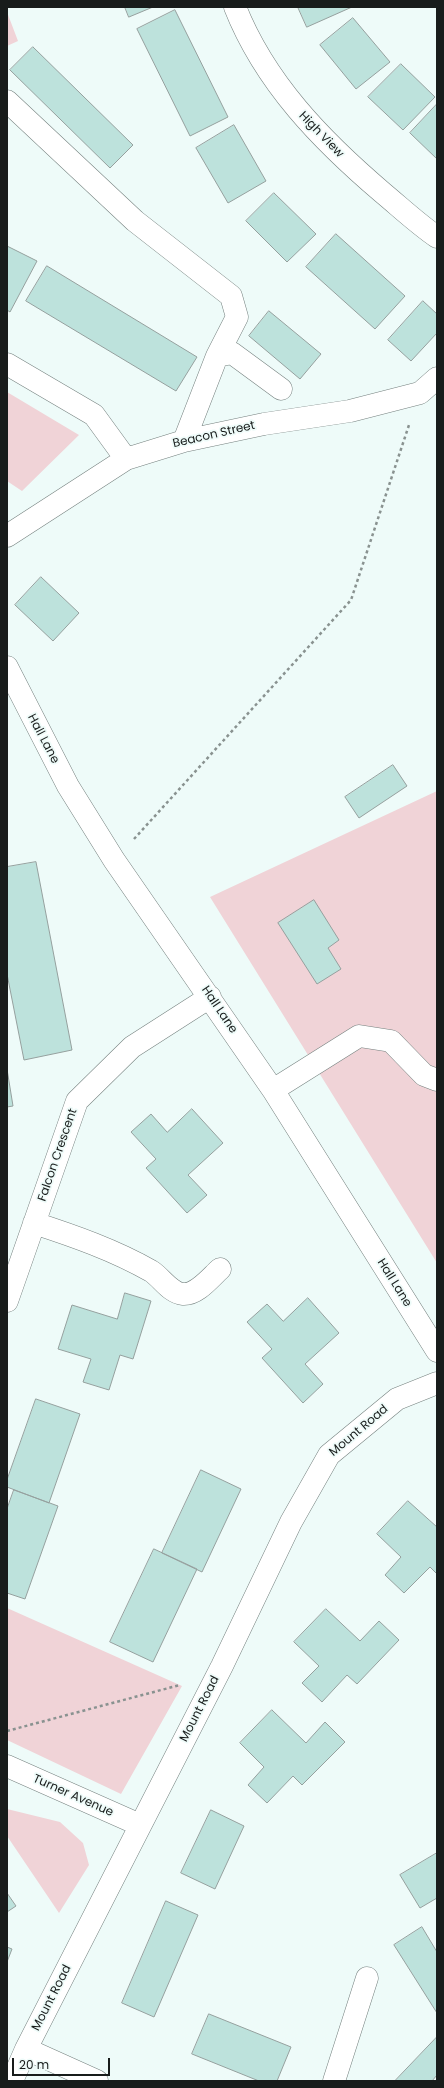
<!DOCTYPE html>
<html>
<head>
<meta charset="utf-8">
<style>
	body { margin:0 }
	#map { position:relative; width:444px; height:2088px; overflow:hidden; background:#eefbf9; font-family:Poppins,sans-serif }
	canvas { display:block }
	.frame { position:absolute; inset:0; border:8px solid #181c1b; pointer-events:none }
	.scale { position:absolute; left:12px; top:2058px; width:98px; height:18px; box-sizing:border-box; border:2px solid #181c1b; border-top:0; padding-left:5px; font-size:12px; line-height:14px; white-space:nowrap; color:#181c1b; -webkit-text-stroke:3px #eefbf9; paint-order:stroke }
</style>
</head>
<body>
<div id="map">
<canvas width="444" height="2088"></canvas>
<div class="frame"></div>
<div class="scale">20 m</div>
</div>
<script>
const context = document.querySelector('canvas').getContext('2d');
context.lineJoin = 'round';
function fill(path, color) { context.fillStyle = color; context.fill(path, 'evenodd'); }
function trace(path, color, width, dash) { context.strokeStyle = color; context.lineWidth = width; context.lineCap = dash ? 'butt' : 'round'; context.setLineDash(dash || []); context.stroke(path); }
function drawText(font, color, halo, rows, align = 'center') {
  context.font = font + ' Poppins,sans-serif'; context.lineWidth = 3.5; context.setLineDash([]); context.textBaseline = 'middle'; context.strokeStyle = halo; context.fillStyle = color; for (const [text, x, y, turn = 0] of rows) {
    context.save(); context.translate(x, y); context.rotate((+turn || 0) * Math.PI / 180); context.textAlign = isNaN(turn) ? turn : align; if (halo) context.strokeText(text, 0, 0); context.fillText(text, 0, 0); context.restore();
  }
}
fill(new Path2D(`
	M7,12l11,29 -11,5z
	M7,392l72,43 -57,56 -15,-10z
	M437,791v472l-227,-366z
	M7,1608l175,78 -61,108 -114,-54z
	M7,1809l53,13 23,21 6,22 -30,48 -52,-77z`), '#f0d3d7');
const building = new Path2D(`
	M125,7h28l-24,10z
	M298,7h54l-45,20z
	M175,10l53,107 -38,19 -53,-107z
	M353,18l37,44 -34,27 -36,-44z
	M33,47l100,98 -23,23 -100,-98z
	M401,64l34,33 -32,33 -35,-33z
	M437,104v55l-27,-26z
	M234,125l32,56 -38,22 -32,-55z
	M274,193l42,41 -29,28 -41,-41z
	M336,234l69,62 -30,33 -69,-62z
	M7,246l30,15 -27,51 -3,-2z
	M47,266l150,91 -21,34 -150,-90z
	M423,301l14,13v19l-26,28 -23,-21z
	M269,311l52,43 -21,25 -51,-43z
	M41,577l38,36 -26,28 -38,-36z
	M393,765l14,21 -48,32 -14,-21z
	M36,862l36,188 -48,10 -17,-86v-107z
	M314,900l25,40 -11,8 13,21 -24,15 -39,-61z
	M7,1069l6,37 -6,1z
	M192,1109l31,34 -35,32 19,20 -20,18 -41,-45 10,-9 -25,-27 20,-18 16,18z
	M125,1293l26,8 -18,58 -13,-4 -11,35 -26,-8 8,-23 -33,-10 14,-44 45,14z
	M308,1298l31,35 -34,31 18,20 -20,19 -41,-45 10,-9 -25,-27 20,-18 16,17z
	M36,1399l44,15 -31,89 -42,-16v-7z
	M201,1470l40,19 -39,83 -40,-19z
	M14,1490l44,16 -33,93 -18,-6v-84z
	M408,1501l29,26v47l-7,-7 -26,26 -19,-18 16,-18 -24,-23z
	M154,1549l43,20 -44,93 -43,-20z
	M326,1609l34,32 19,-20 20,19 -42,44 -10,-9 -25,27 -20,-19 17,-17 -25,-24z
	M272,1710l34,33 19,-21 20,20 -43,43 -9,-9 -26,27 -19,-18 16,-18 -24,-24z
	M211,1810l33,16 -29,63 -34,-16z
	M437,1853v45l-17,10 -20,-33z
	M7,1893l9,13 -9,6z
	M166,1901l32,14 -44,102 -32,-14z
	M422,1927l15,25v61l-43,-68z
	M7,1947l5,2 -5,13z
	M209,2014l82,33 -14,34h-18l-67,-27z
	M437,2037v38l-5,6h-37z`);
fill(building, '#bde2dc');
trace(building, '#95a09e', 1);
const minor = new Path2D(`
	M235,7c30,76 87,134 148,186 18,15 35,31 54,44
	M7,101l128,120 96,75 6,21 -20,39
	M7,364l87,51 32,44
	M184,441l33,-85 15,-3 49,36
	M7,536l119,-77 58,-18 80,-17 86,-13 70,-18 17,-15
	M7,667l61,119 46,74 159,230 164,261
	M273,1090l86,-54 32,5 33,34 13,5
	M34,1223c40,13 80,27 117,48 10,6 19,22 32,23 14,1 27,-16 37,-25
	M7,1301l70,-200 55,-54 78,-50
	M7,1766l133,59
	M26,2049l71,32
	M12,2081l14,-32 196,-383 69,-144 38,-67 68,-56 40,-16
	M334,2081l33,-103`);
trace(minor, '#75817f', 23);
trace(new Path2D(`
	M134,839l217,-239 58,-175
	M7,1731l173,-46`), '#899290', 2.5, [3, 3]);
trace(minor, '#fff', 22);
drawText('12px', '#181c1b', '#eefbf9', [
	["High View",321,135,46],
	["Beacon Street",214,435,-13],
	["Hall Lane",43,739,62],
	["Hall Lane",219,1010,56],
	["Falcon Crescent",58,1155,-71],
	["Hall Lane",394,1283,58],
	["Mount Road",359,1431,-40],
	["Mount Road",200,1709,-63],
	["Turner Avenue",73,1796,24],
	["Mount Road",52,1998,-63]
]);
</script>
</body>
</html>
